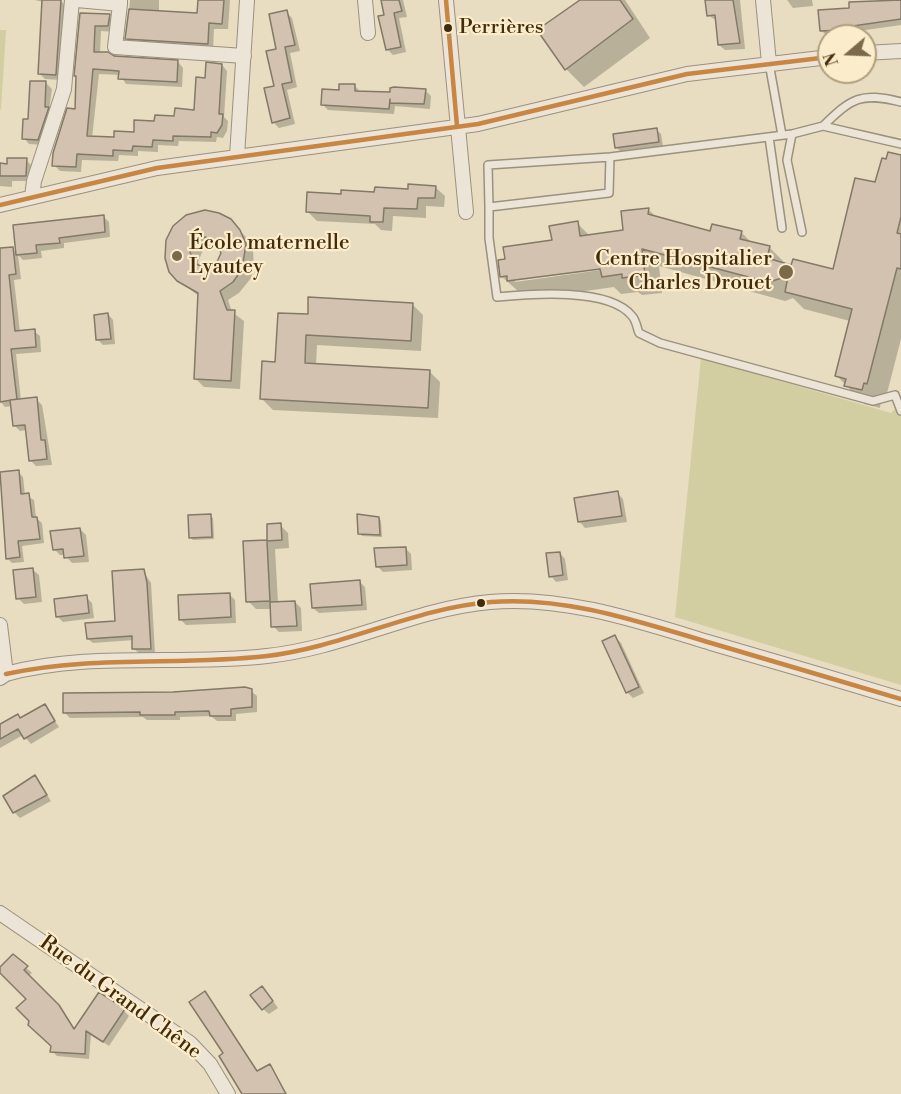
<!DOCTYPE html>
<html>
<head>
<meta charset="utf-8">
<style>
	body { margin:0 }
	#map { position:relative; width:901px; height:1094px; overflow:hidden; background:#e8dcc1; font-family:"Libre Bodoni",serif }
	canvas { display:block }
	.north { position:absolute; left:817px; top:24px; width:60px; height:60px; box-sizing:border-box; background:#fbeccc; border:2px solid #b19f7f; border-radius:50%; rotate:251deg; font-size:16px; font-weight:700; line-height:24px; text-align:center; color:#412b0b }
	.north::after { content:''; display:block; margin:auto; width:21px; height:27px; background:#7b694b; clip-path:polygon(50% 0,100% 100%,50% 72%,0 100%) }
</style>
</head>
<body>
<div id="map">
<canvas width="901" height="1094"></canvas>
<div class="north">N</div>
</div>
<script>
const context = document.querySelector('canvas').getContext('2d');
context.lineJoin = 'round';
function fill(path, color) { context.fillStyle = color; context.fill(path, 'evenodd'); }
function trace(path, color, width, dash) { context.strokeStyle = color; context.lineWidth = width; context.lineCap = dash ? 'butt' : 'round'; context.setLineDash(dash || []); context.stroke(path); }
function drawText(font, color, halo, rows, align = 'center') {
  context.font = font + ' "Libre Bodoni",serif'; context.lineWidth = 4.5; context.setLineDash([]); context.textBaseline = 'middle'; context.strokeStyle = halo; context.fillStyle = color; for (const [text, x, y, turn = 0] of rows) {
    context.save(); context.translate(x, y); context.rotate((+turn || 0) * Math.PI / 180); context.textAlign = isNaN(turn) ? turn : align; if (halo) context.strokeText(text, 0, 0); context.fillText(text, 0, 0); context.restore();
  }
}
fill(new Path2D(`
	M0,30h6l-5,79h-1z
	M701,358l190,55 10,-9v281l-226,-68z`), '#d2cea2');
fill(new Path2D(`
	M35,0h25l6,6 -4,74 -17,-1 -6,-6 4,-71z
	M130,0h29v12l40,3 1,-15h30l-2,29h-14l-1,21 -81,-6 -5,-6z
	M383,0h20l4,17 -8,1 7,34 -13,3 -6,-6z
	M578,0h47l25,38 -66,49 -18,-18z
	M707,0h33l5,49 -20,1 -6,-5 -2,-24 -9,-6z
	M787,0h25l1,6 -20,2z
	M901,0v25l-50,7v3l-24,1 -6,-6 30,-21z
	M286,12l6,6 8,33 -10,2 7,34 -10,3 8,34 -16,4 -6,-6 5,-72z
	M81,14l28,2 6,6 -1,10 -13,-1 -1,22 14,4 64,5 5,6 -1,19 -56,-3 -6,-9 -21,-1 -7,64 24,1 19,-5 21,-11 40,-12 10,-31 16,-15 5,6 -3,46 4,4 -1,10 -4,7 -6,-1 -1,5 -37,-1 -1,5 -20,-1v7l-20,-1v5l-19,-1 -1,6 -36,-1 -1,12 -21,-1 -6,-6 22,-55z
	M46,83l6,6 -8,56 -15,-1 -5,-6z
	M355,86l5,5 31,2 34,-3 6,6 -1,13 -35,-3 -1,8 -66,-4 -5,-5 17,-13z
	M656,129l5,5 2,12 -42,6 -5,-5z
	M901,157v182l-16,62h-4l-1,7 -16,-4 -27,-28 13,-55 -46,-12 -11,-11 -8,3 -126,-35 3,27 -20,2 -4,-3 -17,2 -7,-7 -87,12 -26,-23 76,-53 13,13 35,-5 24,-21 8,8 54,15 30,-1 11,11 18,5 17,17 47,6 42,-87zM608,266v3l-93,13v-3z
	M26,160l6,6 -1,15h-19v6l-12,-1v-21z
	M435,187l10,9 -1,11 -18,-1v12l-33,-2 -1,15 -11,-1 -6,-6 -58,-3 -9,-9 68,-19z
	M103,216l6,6 1,15 -46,6v5l-23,3 1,7 -19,2 -5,-5 3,24 -7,1 6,52 14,-1 6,5 1,16 -25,2 5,47 15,-2 6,6 10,60 -16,1 -6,-6 -3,-30 -7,1 -6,-6 -2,-19 -7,1 -5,-6v-151l12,-1 5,4 -3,-27z
	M227,218l20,20 6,13 1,16 -3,11 -12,15 -11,7 4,12 12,9 -4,68 -36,-2 -9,-9 5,-81 -22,-17 -12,-22zM215,245l5,2 2,6 -5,12 -12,5 -5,-3 -2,-5 5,-12z
	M412,304l11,11 -2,36 -104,-6 -1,20 113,6 11,11 -2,36 -165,-8 -11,-11 14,-36 33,-47z
	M108,314l5,6 2,24 -12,1 -5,-5z
	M18,472l5,5 2,18 9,5 2,18 6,5 2,20 -22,3 2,16 -12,1 -5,-5z
	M617,493l6,6 4,23 -42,6 -5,-6z
	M210,516l3,2 1,21 -21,1 -3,-3z
	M379,518l2,3 1,16 -20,-1 -3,-3z
	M280,525l8,8 1,15 -14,1 3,54 17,-1 6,6 1,23 -23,1 -6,-6 -1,-17h-16l-8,-8 -3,-58 24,-2 -1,-15z
	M80,529l6,6 3,27 -17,1 -7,-8h-5l-6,-6z
	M405,548l6,6 1,16 -29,2 -6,-6z
	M560,553l5,6 3,21 -12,2 -5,-6z
	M33,570l6,5 3,27 -18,2 -6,-6z
	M143,571l8,12 4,70h-16l-5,-4v-9l-41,3 -5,-4 29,-17z
	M360,582l5,5 2,23 -48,3 -6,-5z
	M229,594l6,6 1,23 -50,2 -6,-6z
	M86,597l6,6 2,15 -31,4 -6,-6z
	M615,637l6,6 23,50 -11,5 -6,-6z
	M251,691l6,5v16l-21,2v7h-19l-6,-5 -31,1v3h-33l-4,-3 -73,1 -5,-5z
	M44,706l15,21 -28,17 -8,-9 -23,13v-22l18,-10 3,3z
	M35,777l16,24 -31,17 -6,-6z
	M13,956l19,17 -4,3 36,36 11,18 24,-36 25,17 5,5 -20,30 -18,-12 -2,25 -32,-3 -5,-5v-5l-24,-47 -28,-28z
	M205,993l53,79 12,-7 17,29h-44z
	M268,994l10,14 -9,6 -6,-5z`), '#0003');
const building = new Path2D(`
	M42,0h19l-5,75 -18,-1z
	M198,0h26l-2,24 -13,-1 -1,21 -83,-5 4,-30 68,4z
	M381,0h18l3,11 -8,2 7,34 -15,3 -8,-34 6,-1z
	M580,0h40l13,19 -68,51 -28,-40z
	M705,0h28l7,43 -22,2 -3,-30 -8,1z
	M901,0v19l-55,8v3l-26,1 -2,-21 31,-2v-6z
	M287,10l8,35 -10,2 7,35 -10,2 8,34 -18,5 -8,-35 10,-2 -8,-35 10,-2 -7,-35z
	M80,13l30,1 -2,12h-13l-1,26h14l6,4 64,4 -1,22 -59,-3 1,-8 -26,-2 -6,67 27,1v-6l20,1v-12l20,1 1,-6 19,1 1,-8 19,2 2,-33 9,1 1,-16 16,2 -3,50h4l-1,11 -5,8 -6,-1v5l-38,-1v5l-20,-1 -1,7 -19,-1 -1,5 -19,-1v6l-36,-2 -1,13 -24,-1 1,-13 14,-45 8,1 1,-33h-2z
	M30,81h16l-1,26h4l-11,33 -16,-1 1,-20h5z
	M339,84h16v7l35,1v-4l4,-1 32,2 -2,15 -34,-1v-4l-1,10 -68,-4 1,-16 17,1z
	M657,128l2,14 -44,6 -2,-14z
	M888,152l13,3v62l-4,16 4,1v35l-4,-1 -30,116 -3,-1 -2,7 -18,-4 2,-7 -11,-3 17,-67 -67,-17 3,-16 -22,7 -6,-3 -118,-31 3,26 -23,3v-4l-20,3 -2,-8 -93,12v-5l-7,1 -2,-17 7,-1 -2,-12 49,-7 -3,-14 29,-5 2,15 43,-6 -2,-19 28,-3 -1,6 62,17 2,-7 30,7 -2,8 30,7 -3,12 24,7 2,-6 40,10 22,-91 20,4 7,-24 4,1z
	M7,158h20l-1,18h-26v-13l7,1z
	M408,184l28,2 -1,12h-17l-1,11 -33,-1 -1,14h-13v-6l-64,-4 1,-20 34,2v-4l33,2 1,-5 33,2z
	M205,210l14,3 12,6 9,11 6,14 -4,25 -9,13 -13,9 7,19h8l-4,71 -37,-2 4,-86 -21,-12 -8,-9 -4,-14 1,-18 7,-14 13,-11zM205,237l11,5 5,11 -5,11 -11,4 -11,-5 -4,-11 4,-11z
	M104,215l1,17 -46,6 1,5 -24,2 1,8 -21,2 -3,-30z
	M13,247l3,27 -7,1 6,56 20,-2 1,18 -25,2 6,50 -17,3v-154z
	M308,297l105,6 -2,38 -105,-6 -1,28 125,7 -2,38 -168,-9 2,-38 13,1 3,-49 30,1z
	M108,313l3,26 -15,1 -2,-25z
	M37,397l4,43h4l2,19 -18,2 -4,-36 -12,1 -3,-26z
	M19,470l2,24 8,-1 3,24h5l3,22 -22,2 2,16 -14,2 -6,-87z
	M618,491l4,25 -44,6 -4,-24z
	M211,514l1,23 -23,1 -1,-23z
	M357,514l22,3 1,18 -22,-1z
	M281,523l1,17 -15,1 3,60 -24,1 -3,-61 24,-1v-16z
	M80,528l4,28 -20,2 -1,-9 -10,1 -3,-19z
	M406,547l1,18 -31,2 -2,-19z
	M560,552l3,23 -14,2 -3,-24z
	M33,568l3,29 -20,2 -3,-29z
	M144,569l3,14 4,66h-19v-13l-45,3 -2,-16 30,-2 -3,-50z
	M360,580l2,25 -50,3 -2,-24z
	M230,593l1,24 -52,3 -1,-25z
	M87,595l2,18 -33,4 -2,-18z
	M295,601l2,25 -26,1 -1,-25z
	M615,635l24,52 -13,6 -24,-52z
	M245,687l7,2v18l-21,2v7h-21l-1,-5 -34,1v3h-35v-3l-77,1v-20l110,-1z
	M45,704l10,17 -31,18 -6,-10 -18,10v-15l18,-10 2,4z
	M35,775l12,20 -34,18 -10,-17z
	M13,954l15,12 -4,4 35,35 15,24 25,-37 26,17 -22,33 -17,-11 -1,23 -35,-2 1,-6 -23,-21 1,-4 -13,-13 10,-9 -26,-26v-6z
	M262,986l11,15 -11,9 -12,-15z
	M205,991l52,80 13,-7 16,30h-44l-23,-38 4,-3 -34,-51z`);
fill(building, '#d3c2af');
trace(building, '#827967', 1.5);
const lane = new Path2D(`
	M769,63l13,72
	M823,126c29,-28 37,-34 78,-24
	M792,134l-5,26 15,72
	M769,137l13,91
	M610,157l-1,36 -120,14 -1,-42 122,-8 182,-23 31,-8 78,18
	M489,207v31l8,59c33,-3 112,-10 135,19 4,4 5,12 7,17l21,10 213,58 22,-6 6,16`);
const street = new Path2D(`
	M77,0l43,4v-4
	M365,0l3,33
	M446,0l20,212
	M763,0l6,63
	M120,4l-5,43 129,9
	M865,53l36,-2
	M237,156l10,-156
	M32,197l2,-16 30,-92 8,-89
	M0,205l157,-37 321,-44 209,-50 142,-17
	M0,625l6,49
	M0,678l6,-4c84,-23 174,-8 261,-18 77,-8 146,-47 223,-54 73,-7 152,20 221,41 63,18 127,37 190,56
	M0,913l190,130 20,21 18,30`);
trace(lane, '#9b917e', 10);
trace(street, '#9b917e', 16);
trace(lane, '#ebe4d7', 7);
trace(street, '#ebe4d7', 14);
trace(new Path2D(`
	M446,0l11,126
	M0,205l157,-37 321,-44 209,-50 142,-17
	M6,674c87,-19 174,-8 261,-18 77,-9 147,-48 224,-54 75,-6 149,20 220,41 63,19 127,37 190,56`), '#c98642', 4.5);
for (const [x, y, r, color] of [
	[448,28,5,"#412b0b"],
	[177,256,6,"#7b694b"],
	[786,272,8,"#7b694b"],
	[481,603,5,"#412b0b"]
]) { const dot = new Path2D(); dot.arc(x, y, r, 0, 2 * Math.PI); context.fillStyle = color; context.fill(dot); trace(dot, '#fbeccc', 2); }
drawText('20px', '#412b0b', '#fbeccc', [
	["Perrières",459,28]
], 'left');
drawText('21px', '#412b0b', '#fbeccc', [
	["École maternelle",189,244],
	["Lyautey",189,268],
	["Centre Hospitalier",772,260,"right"],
	["Charles Drouet",772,284,"right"]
], 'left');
drawText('21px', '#412b0b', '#fbeccc', [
	["Rue du Grand Chêne",120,998,36]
]);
</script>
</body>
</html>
